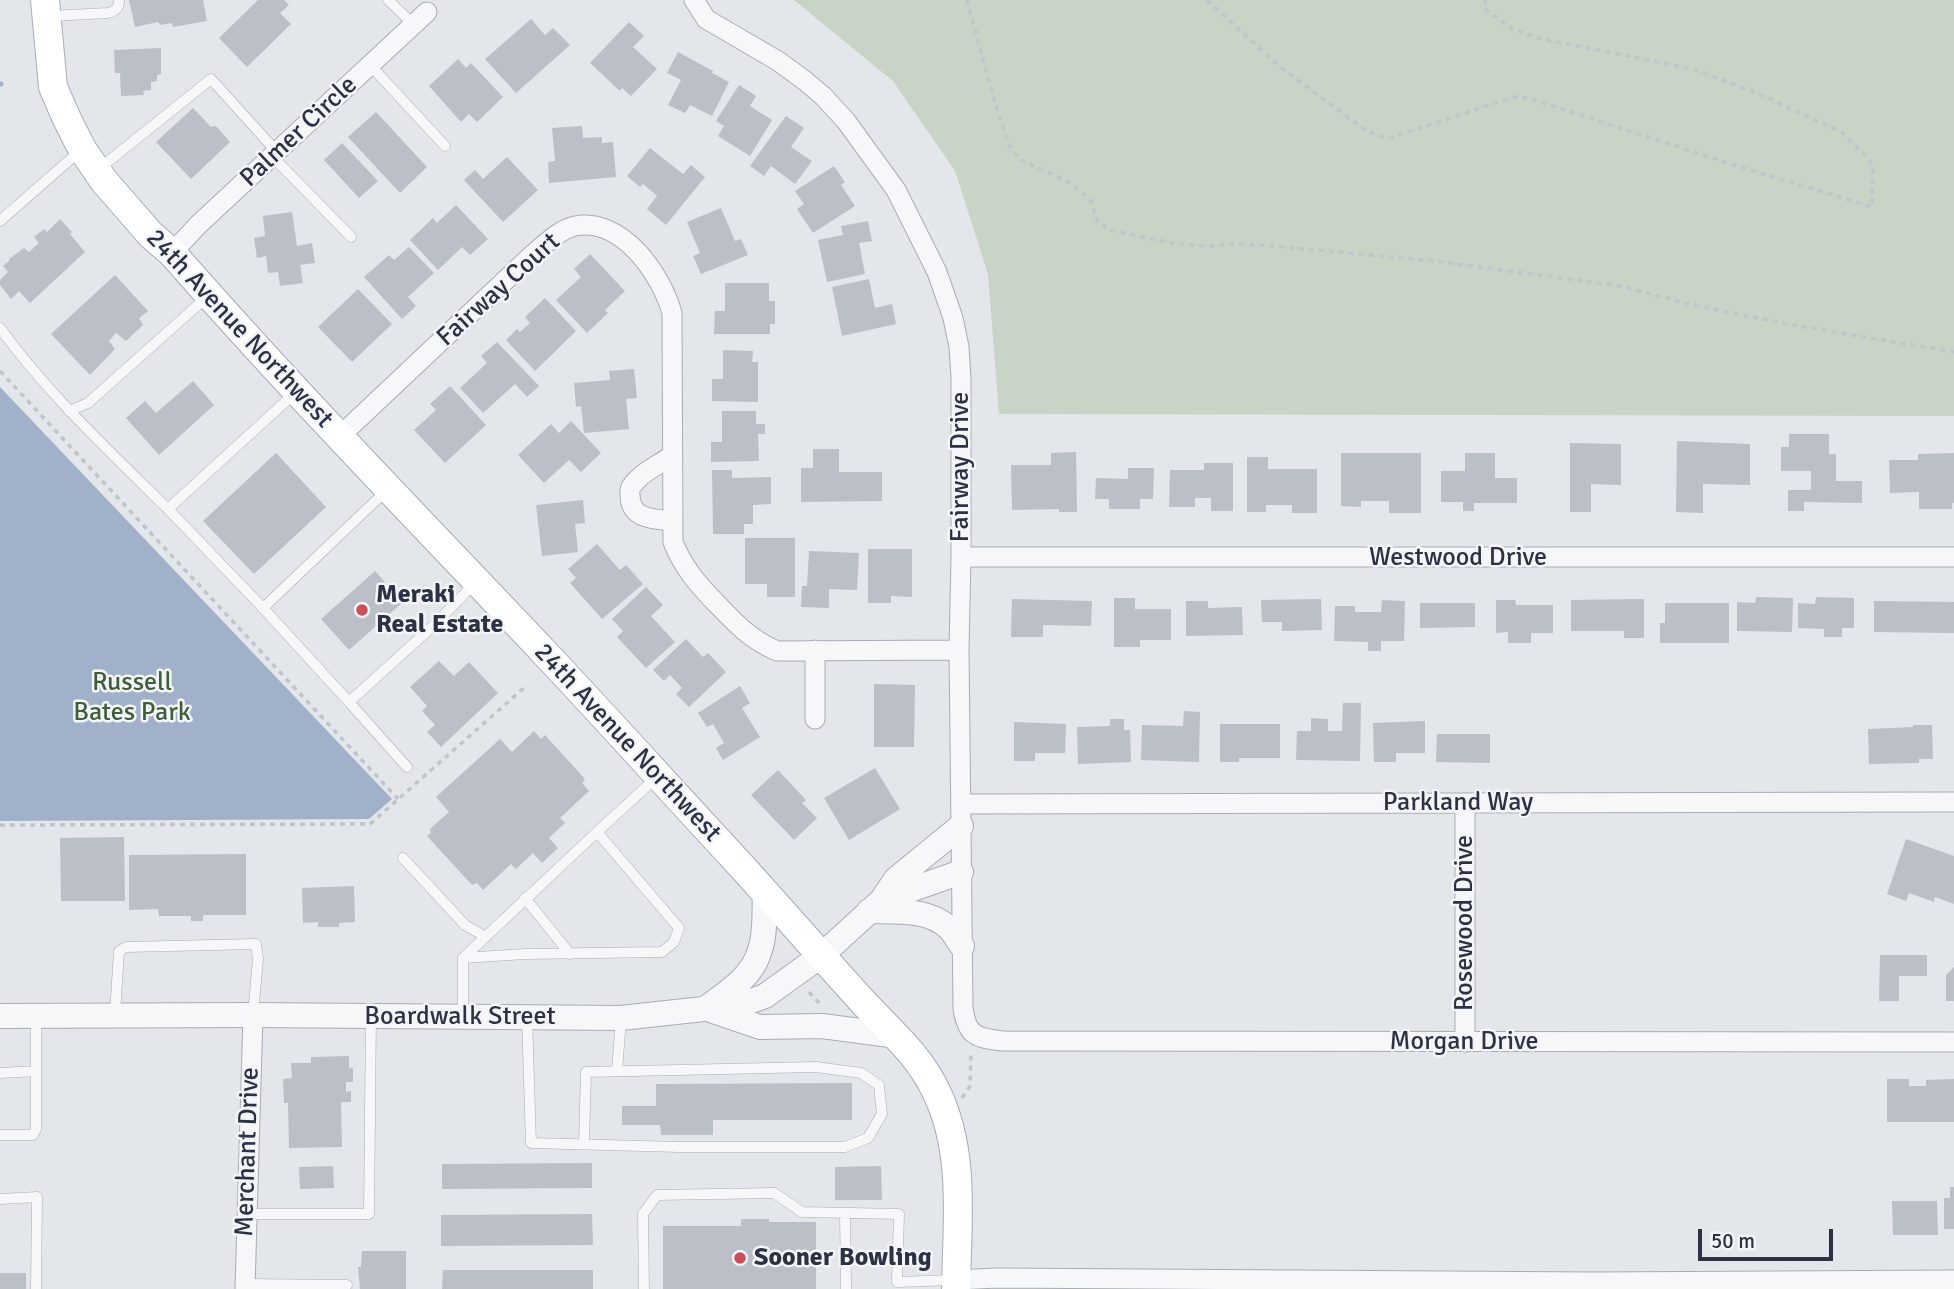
<!DOCTYPE html>
<html>
<head>
<meta charset="utf-8">
<style>
	body { margin:0 }
	#map { position:relative; width:1954px; height:1289px; overflow:hidden; background:#e3e6eb; font-family:Signika,sans-serif }
	canvas { display:block }
	.scale { position:absolute; left:1698px; top:1229px; width:135px; height:32px; box-sizing:border-box; border:4px solid #2c3243; border-top:0; padding-left:9px; font-size:21px; line-height:24px; white-space:nowrap; color:#2c3243; -webkit-text-stroke:5px #f3f5f8; paint-order:stroke }
</style>
</head>
<body>
<div id="map">
<canvas width="1954" height="1289"></canvas>
<div class="scale">50 m</div>
</div>
<script>
const context = document.querySelector('canvas').getContext('2d');
context.lineJoin = 'round';
function fill(path, color) { context.fillStyle = color; context.fill(path, 'evenodd'); }
function trace(path, color, width, dash) { context.strokeStyle = color; context.lineWidth = width; context.lineCap = dash ? 'butt' : 'round'; context.setLineDash(dash || []); context.stroke(path); }
function drawText(font, color, halo, rows, align = 'center') {
  context.font = font + ' Signika,sans-serif'; context.lineWidth = 5; context.setLineDash([]); context.textBaseline = 'middle'; context.strokeStyle = halo; context.fillStyle = color; for (const [text, x, y, turn = 0] of rows) {
    context.save(); context.translate(x, y); context.rotate((+turn || 0) * Math.PI / 180); context.textAlign = isNaN(turn) ? turn : align; if (halo) context.strokeText(text, 0, 0); context.fillText(text, 0, 0); context.restore();
  }
}
fill(new Path2D(`
	M794,0h1160v416l-955,-2 -11,-140 -33,-103 -62,-90z`), '#c8d4c5');
fill(new Path2D(`
	M0,387l392,412 -23,20 -369,2z`), '#a0b1c9');
trace(new Path2D(`
	M0,84h1`), '#a0b1c9', 5);
fill(new Path2D(`
	M129,0h74l4,21 -34,6 -1,-4 -12,2 -2,-3 -23,5z
	M258,0h26l5,5 -9,8 11,11 -44,43 -28,-29z
	M531,19l14,16 8,-7 17,17 -54,48 -31,-34z
	M629,22l15,14 -11,11 24,22 -26,27 -9,-8 -2,3 -30,-28z
	M161,48v26l-4,1v6l-6,1v8l-8,1 1,4 -23,1 -1,-23h-5l-1,-23z
	M678,52l35,19 -1,2 17,9 -17,34 -22,-11 -5,8 -17,-8 13,-25 -14,-7z
	M458,59l8,9 5,-5 32,34 -26,25 -8,-8 -8,8 -32,-36z
	M739,85l17,11 -6,10 22,14 -22,36 -32,-20 6,-10 -8,-5z
	M193,108l18,19 5,-1 14,16 -39,37 -35,-37z
	M376,112l51,55 -27,26 -52,-56z
	M786,116l18,12 -13,19 21,14 -17,23 -24,-18 -7,10 -14,-10z
	M582,126l1,12 19,-1v6l11,-1 3,35 -67,6 -1,-21 7,-1 -3,-33z
	M342,143l36,38 -19,17 -35,-38z
	M650,148l33,26 8,-9 14,12 -39,48 -19,-16 10,-13 -14,-12 -3,3 -13,-11z
	M507,157l31,33 -35,32 -39,-42 11,-10 8,9z
	M834,166l11,16 -4,3 14,21 -42,27 -16,-24 7,-5 -9,-13z
	M456,205l32,34 -18,16 -8,-8 -24,23 -28,-30 23,-22 4,5z
	M721,208l14,33 6,-2 7,16 -47,19 -8,-18 7,-3 -13,-31z
	M292,212l5,34 15,-3 3,20 -15,2 3,18 -23,3 -2,-14 -10,1 -2,-17 -9,2 -3,-20 11,-2 -2,-20z
	M60,219l12,13 -2,2 15,18 -55,51 -11,-12 -8,8 -11,-14v-5l8,-8 -5,-6 6,-5v-2l15,-11 5,4 10,-9 -5,-6 10,-8 3,3z
	M868,221l4,20 -13,2 6,31 -38,8 -9,-42 25,-5 -2,-9z
	M409,247l25,26 -26,24 8,9 -14,13 -38,-42 25,-22 5,5z
	M590,254l35,37 -20,19 3,3 -21,20 -31,-33 25,-23 -7,-8z
	M115,275l33,36 -9,7 4,7 -17,16 -10,-8 -7,8 6,8 -25,26 -39,-41z
	M869,279l6,29 17,-4 4,20 -54,12 -10,-49z
	M725,283h44v18h6v23h-5v10h-56l1,-23h10z
	M358,289l34,35 -40,38 -34,-35z
	M545,298l31,33 -41,40 -29,-31 11,-11 3,3 10,-9 -5,-6z
	M497,342l42,44 -12,11 -12,-13 -32,29 -23,-25 27,-25 -6,-7z
	M723,350l30,1 -1,11h6v40l-46,-1v-22h11z
	M634,369l3,29 -11,1 3,30 -45,4 -3,-27 -5,1 -2,-24 36,-3 -1,-9z
	M193,381l21,24 -55,50 -33,-37 19,-17 11,12z
	M450,386l36,39 -41,38 -31,-33 22,-20 -6,-6z
	M722,411h34v13h9v10h-7l1,27 -48,1v-20h11z
	M571,421l30,32 -20,19 -12,-12 -25,23 -26,-28 33,-31 8,9z
	M1789,434h40v20h7v27h26v22l-58,-1v9h-16v-21h23v-19h-30v-24h8z
	M1677,441l73,3v41l-47,-1v29l-27,-1z
	M1570,443l51,1v41l-30,-1v28h-21z
	M813,449h26v23h43v29l-81,1v-34h12z
	M1076,452l1,60h-18v-3l-47,1 -1,-45h40v-12z
	M276,453l50,54 -72,67 -51,-53z
	M1341,453h80v60h-32v-12h-28v6l-20,-1z
	M1465,453h30v25h22v25h-43v8h-11v-9h-22v-31h24z
	M1954,453v50h-2v6h-33v-17l-29,1 -1,-33h29v-6z
	M1247,457h21v12h49v44h-25v-8h-26v7h-19z
	M1204,463h29v48h-22v-13h-16v9h-26l1,-37h34z
	M1128,468h26l-1,31h-13v10h-31v-10h-14l1,-21 32,1z
	M712,470h20v8l39,-1v27l-18,1v19h-9v10h-31z
	M583,500l2,23 -10,1 3,28 -36,4 -6,-51z
	M745,538h50v59h-28v-13h-22z
	M597,544l23,26 6,-5 17,19 -41,35 -32,-36 6,-5 -8,-9z
	M868,549h44v48l-21,-1v7h-23z
	M809,551l50,2 -2,37 -28,-1v19l-28,-1 1,-21h5z
	M375,571l28,31 -54,48 -28,-31z
	M646,587l17,18 -12,11 24,26 -29,26 -29,-31 6,-6 -11,-12z
	M1756,597l37,1 -1,34 -55,-1v-29l18,1z
	M1816,597l38,1v30h-12v9h-18v-8l-26,-1v-25l17,1z
	M1114,598h21v11h36v31h-31v7h-26z
	M1012,599l80,2 -1,25 -48,-1v12h-32z
	M1321,599l1,31 -40,1v-9h-20l-1,-22z
	M1644,599v39h-20v-7h-53v-31z
	M1382,600l23,1 -1,40h-23v10h-13v-9l-34,-1 1,-35h20v6h26z
	M1496,600h19l1,5h37v28h-22v10h-23v-11l-12,1z
	M1186,601h22v7l34,-1 1,28 -57,1z
	M1874,601l80,1v31l-80,-1z
	M1420,603h55v24l-55,1z
	M1665,603h64v40h-69v-20h5z
	M686,639l17,18 5,-4 18,19 -37,35 -13,-13 6,-6 -12,-13 -6,6 -11,-11z
	M439,661l15,15 15,-14 29,31 -57,54 -14,-15 8,-7 -13,-14 5,-5 -17,-19z
	M874,684l41,1 -1,62h-40z
	M740,686l10,17 -8,5 18,29 -37,23 -7,-12 8,-5 -11,-19 -6,3 -9,-14z
	M1343,703h18l-1,58 -64,-1 1,-29h14v-13l17,1v12h14z
	M1184,711l16,1 -1,50 -58,-2 1,-35 41,1z
	M1110,719h14v11h6l1,32 -53,2 -1,-37 33,-1z
	M1425,721v32h-29v9h-22l-1,-39z
	M1014,722l52,2 -1,29h-30v8h-21z
	M1220,724h60v34h-41v4h-19z
	M1913,725h19l1,34h-14v4l-50,1 -1,-35 45,-2z
	M534,731l7,8 4,-4 40,44 -3,4 7,8 -29,27 5,5 -16,15 9,10 -16,15 -9,-10 -17,16 -5,-5 -28,26 -6,-7 -5,2 -45,-49 4,-3 -1,-4 19,-17 -13,-15 64,-58 12,13z
	M1437,734h53v29l-54,-1z
	M875,768l25,41 -51,31 -25,-42z
	M778,770l28,30 -4,3 15,15 -23,22 -43,-45z
	M124,837l1,64h-64l-1,-63z
	M1906,839l48,17v48l-19,-7 -1,5 -25,-9 -3,8 -19,-7z
	M246,854v61h-43v6h-12v-5h-32l-1,-7 -29,1v-55z
	M354,886l1,36 -16,1v4h-21v-5l-15,1 -1,-35z
	M1880,955h47v21h-28v25h-20z
	M1954,967v34h-8v-26z
	M349,1056v12h4v14h-7v10l5,-1v11h-10l1,45 -53,1 -1,-45h-4l-1,-24 9,-1 -1,-15h20v-6z
	M1887,1079h22v7h17v-6l28,-1v43h-67z
	M852,1083v37h-139v15h-52l-1,-10h-38v-19h34v-22z
	M592,1163v25l-150,1v-25z
	M333,1166l1,22 -34,1 -1,-22z
	M881,1166l1,34h-47v-33z
	M1950,1187h4v42h-10v-31h6z
	M1892,1201h45l1,34h-45z
	M592,1214l1,31 -152,1v-31z
	M741,1219h28v3h47v67h-153v-63h78z
	M362,1251h44v38h-46l-2,-22h3z
	M443,1270h150v19h-151z
	M0,1273h26v16h-26z`), '#bbbfc8');
const service = new Path2D(`
	M388,0l26,25
	M50,16l58,-3c8,-2 11,-5 11,-13
	M370,65l75,81
	M272,156l79,81
	M100,168l111,-89 66,73
	M0,221l81,-71
	M0,328c49,67 109,123 168,181
	M295,393l-127,116 95,99 86,94
	M69,411l19,-8 120,-107
	M263,608l124,-118
	M407,767l-58,-65 84,-76 43,-44
	M403,858l62,67 21,12
	M525,898l45,56
	M463,958l134,-126
	M115,1014l4,-63 7,-4 130,-3 2,15 -5,55
	M463,1016v-58l62,-4 137,-2 12,-10 5,-14 -82,-96 60,-55
	M527,1018l4,125 148,4h166l23,-9 14,-24 -3,-29 -18,-12 -45,-6 -230,5 -2,71
	M617,1071l4,-52
	M0,1073l36,-2
	M0,1135h33l3,-6v-112
	M0,1199l37,-2 -1,92
	M845,1213l1,76
	M246,1214h123l2,-198
	M245,1284l102,1
	M644,1289l-1,-75 14,-19 117,-2 28,19 97,2 -2,68 55,-2`);
const minor = new Path2D(`
	M694,0l12,19 72,42 26,19 19,16 23,25 50,69 41,82 16,46 6,29 2,31v179l-2,93 4,358c4,29 14,30 40,33l951,1
	M172,253l26,-28 229,-213
	M340,436l190,-179c13,-11 28,-27 45,-31 47,-9 86,48 97,87l1,229c10,25 25,43 44,62 20,21 33,35 60,47l182,-1
	M671,521c-18,-2 -41,-2 -41,-26 -1,-6 1,-9 6,-14 9,-11 25,-17 36,-26
	M961,557h993
	M815,650v69
	M1465,803v239
	M962,804l992,-2
	M956,1280l41,-2 596,4 361,-2
	M245,1289l8,-274`);
const tertiary = new Path2D(`
	M882,900l79,-28
	M869,911c26,1 59,-3 80,17 5,5 9,13 13,18
	M706,1008c20,-15 45,-30 53,-55 7,-19 5,-42 6,-61
	M713,1011l47,16 62,-1 76,10
	M0,1016l253,-1 368,3 119,-13 25,-9 57,-41 60,-55 14,-21 65,-53`);
const secondary = new Path2D(`
	M45,0l8,87 13,30 16,32 22,32 47,54 21,18c119,136 246,266 371,398 64,68 127,138 191,207 44,48 86,97 130,145 26,28 55,52 72,88 30,61 21,132 20,198`);
trace(service, '#a8acb5', 11);
trace(minor, '#a8acb5', 21);
trace(tertiary, '#a8acb5', 26);
trace(secondary, '#a8acb5', 30);
trace(new Path2D(`
	M967,0l26,96 16,49 10,14 52,24 20,18 7,22 13,7 65,14 32,2 21,-2 32,1 174,16 186,25 68,18 104,21 161,27
	M1207,0l73,67 84,62 15,7 11,2 123,-41 15,1 206,67 138,42 1,-41 -7,-10 -25,-24 -84,-39 -64,-24 -155,-31 -27,-10 -26,-19v-9
	M0,371l398,428
	M0,825l370,-1 155,-137
	M809,992l11,12
	M962,1098l8,-12 1,-34`), '#c1c4ca', 3.5, [5, 5]);
trace(service, '#f6f7f9', 10);
trace(minor, '#f6f7f9', 19);
trace(tertiary, '#f6f7f9', 24);
trace(secondary, '#fff', 28);
for (const [x, y, r, color] of [
	[362,610,7,"#ca4f59"],
	[740,1258,7,"#ca4f59"]
]) { const dot = new Path2D(); dot.arc(x, y, r, 0, 2 * Math.PI); context.fillStyle = color; context.fill(dot); trace(dot, '#f3f5f8', 2.5); }
drawText('26px', '#2c3243', '#f3f5f8', [
	["Palmer Circle",299,132,-43],
	["Fairway Court",499,290,-42],
	["24th Avenue Northwest",239,329,47],
	["Fairway Drive",961,467,-90],
	["Westwood Drive",1458,558],
	["24th Avenue Northwest",627,743,47],
	["Parkland Way",1458,803],
	["Rosewood Drive",1465,923,-90],
	["Boardwalk Street",460,1017],
	["Morgan Drive",1464,1042],
	["Merchant Drive",248,1152,-88]
]);
drawText('bold 26px', '#2c3243', '#f3f5f8', [
	["Meraki",376,595],
	["Real Estate",376,625],
	["Sooner Bowling",754,1258]
], 'left');
drawText('26px', '#3e5e39', '#f3f5f8', [
	["Russell",132,683],
	["Bates Park",132,713]
]);
</script>
</body>
</html>
